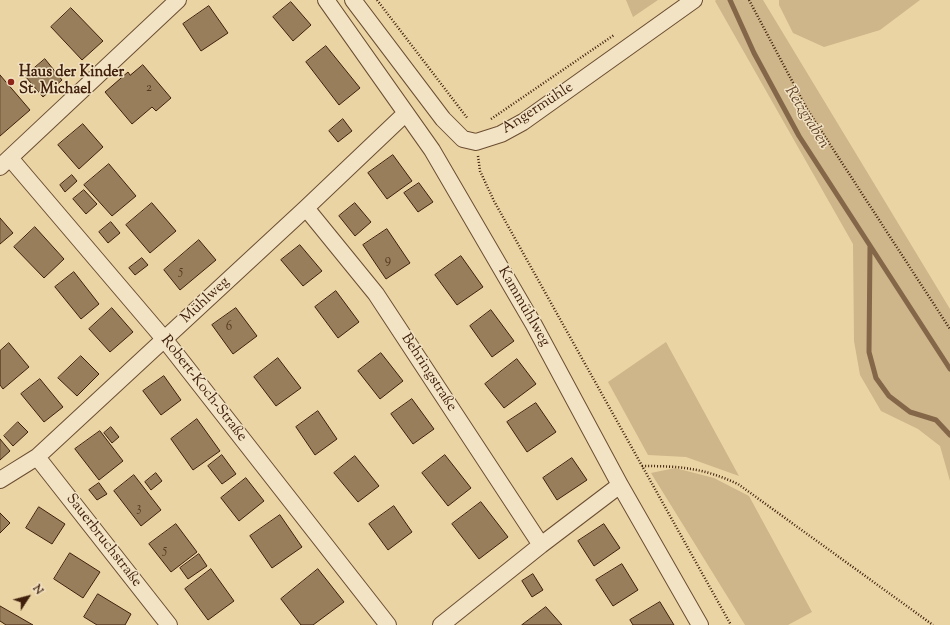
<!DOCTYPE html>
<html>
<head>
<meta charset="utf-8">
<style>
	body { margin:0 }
	#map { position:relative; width:950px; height:625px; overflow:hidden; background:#ebd4a4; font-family:"Sorts Mill Goudy",serif }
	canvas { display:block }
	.north { position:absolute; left:8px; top:577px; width:40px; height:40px; -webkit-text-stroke:3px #f2e3c4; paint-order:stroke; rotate:54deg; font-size:11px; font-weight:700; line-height:16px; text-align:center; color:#40200c }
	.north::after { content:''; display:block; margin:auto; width:14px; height:18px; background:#40200c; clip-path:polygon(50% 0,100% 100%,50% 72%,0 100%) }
</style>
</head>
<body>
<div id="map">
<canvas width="950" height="625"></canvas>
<div class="north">N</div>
</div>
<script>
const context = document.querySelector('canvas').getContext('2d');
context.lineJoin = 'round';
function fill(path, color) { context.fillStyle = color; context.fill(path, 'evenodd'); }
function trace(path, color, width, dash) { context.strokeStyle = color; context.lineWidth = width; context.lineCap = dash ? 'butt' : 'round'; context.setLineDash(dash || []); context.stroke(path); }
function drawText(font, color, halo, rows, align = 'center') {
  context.font = font + ' "Sorts Mill Goudy",serif'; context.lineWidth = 3; context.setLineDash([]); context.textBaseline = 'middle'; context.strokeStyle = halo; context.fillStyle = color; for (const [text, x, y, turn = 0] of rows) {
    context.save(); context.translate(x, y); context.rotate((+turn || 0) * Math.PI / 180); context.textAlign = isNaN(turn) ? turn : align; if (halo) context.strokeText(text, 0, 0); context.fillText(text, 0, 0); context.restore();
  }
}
fill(new Path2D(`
	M626,0h32l-25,17z
	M716,0h47l187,309v172l-10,-35 -22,-17 -37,-18 -21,-36 -6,-34 -1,-97 -138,-243z
	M779,0h141l-40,30 -56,17 -31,-14 -14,-28z
	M666,342l73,134 -53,-19 -38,-2 -40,-73z
	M675,468l39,10 35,18 63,116 -24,13h-43l-94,-152z`), '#ceb58a');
trace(new Path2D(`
	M730,0l24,53 45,83 151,233
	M870,246l-1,106 7,26 13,18 21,16 26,8 14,15`), '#846748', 5);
const building = new Path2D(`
	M291,2l20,23 -18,16 -20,-24z
	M209,6l19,27 -27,18 -18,-27z
	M71,8l32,33 -21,19 -31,-33z
	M326,46l34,42 -21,17 -33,-43z
	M45,59l17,21 -19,17 -18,-21z
	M143,65l28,33 -15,13 -4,-4 -20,17 -27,-32 23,-20 2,3z
	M0,75l30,35 -30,26z
	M343,119l9,12 -14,11 -9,-11z
	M83,124l20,23 -24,22 -21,-24z
	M393,155l19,26 -25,18 -19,-26z
	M109,164l27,32 -24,20 -28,-31z
	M72,175l5,6 -12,11 -5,-7z
	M419,183l14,19 -15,10 -14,-19z
	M84,190l13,14 -11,10 -13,-15z
	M152,203l24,28 -26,22 -24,-28z
	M355,203l16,19 -16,14 -16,-20z
	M0,218l13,15 -13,11z
	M111,222l9,11 -12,10 -9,-11z
	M35,227l29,32 -20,19 -30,-31z
	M387,229l23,34 -24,16 -23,-34z
	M199,240l17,20 -36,30 -16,-20z
	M300,245l22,26 -19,15 -22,-26z
	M461,256l22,31 -26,18 -22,-30z
	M142,258l6,7 -13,10 -6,-7z
	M74,272l25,32 -18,15 -26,-32z
	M336,291l23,31 -21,16 -23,-31z
	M112,308l21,24 -23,20 -21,-23z
	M236,308l21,28 -24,18 -21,-29z
	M491,310l23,31 -22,16 -22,-31z
	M9,343l20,24 -26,22 -3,-4v-34z
	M381,353l22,28 -23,18 -22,-28z
	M81,356l18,18 -22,22 -19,-18z
	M278,358l23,30 -25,18 -22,-29z
	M517,359l19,25 -32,24 -19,-24z
	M164,376l17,24 -20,15 -18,-24z
	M40,379l23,28 -19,15 -23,-28z
	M412,399l22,30 -21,15 -22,-30z
	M536,403l20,29 -29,20 -20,-30z
	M318,411l19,28 -22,16 -19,-28z
	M197,419l23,32 -27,19 -22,-31z
	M18,422l10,10 -15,14 -9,-10z
	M111,427l8,10 -7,6 -8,-10z
	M100,431l23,30 -24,19 -24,-31z
	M0,439l10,12 -10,9z
	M222,455l14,19 -14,10 -14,-18z
	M445,455l26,33 -23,18 -26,-33z
	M355,456l24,30 -21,16 -24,-29z
	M572,458l15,22 -30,20 -14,-22z
	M156,473l6,8 -11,9 -6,-8z
	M134,475l27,35 -20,16 -27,-35z
	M246,478l18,23 -25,20 -18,-23z
	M99,483l8,11 -10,6 -8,-10z
	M481,502l27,35 -29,22 -27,-35z
	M394,506l18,26 -24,18 -19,-26z
	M39,507l26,17 -13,20 -26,-16z
	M0,513l10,10 -10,10z
	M280,515l22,32 -30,21 -22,-32z
	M176,524l21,28 -26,20 -22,-28z
	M604,524l16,24 -26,18 -16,-25z
	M70,553l30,19 -17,26 -29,-19z
	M199,554l8,12 -19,13 -8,-11z
	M622,564l16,26 -25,16 -17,-26z
	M211,569l23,32 -26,19 -23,-31z
	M318,569l26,33 -31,23h-12l-20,-26z
	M533,574l10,16 -11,7 -10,-16z
	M98,594l33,20 -6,11h-28l-13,-8z
	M660,602l14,23h-41l-3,-5z
	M0,606l33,19h-27l-6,-4z
	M546,607l16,18h-40z`);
fill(building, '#997e5b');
trace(building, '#40200c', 1);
const street = new Path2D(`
	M326,0l106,150 102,175 86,160 80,140
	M353,0l90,119 20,20 13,3 25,-8 22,-12 171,-122
	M10,158l155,182 223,285
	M0,167l178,-167
	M306,208l70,86 165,251 79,-60
	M37,457l132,168
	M0,480l37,-23 269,-249 100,-95
	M441,625l100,-80`);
trace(street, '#6b4d32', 18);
trace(new Path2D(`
	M377,0l91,119
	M749,0l58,109 143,220
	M491,119l123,-84
	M478,156l2,15 14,30 237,424
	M642,466c39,0 61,2 96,18l195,141`), '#40200c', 2.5, [1, 2]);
trace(street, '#f2e3c4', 16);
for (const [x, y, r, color] of [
	[11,82,4,"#8f2418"]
]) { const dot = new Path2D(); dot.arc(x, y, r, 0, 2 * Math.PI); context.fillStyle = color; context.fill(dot); trace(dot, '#f2e3c4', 1.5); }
drawText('13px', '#563820', null, [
	["2",149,89],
	["9",388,261],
	["5",181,272],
	["6",229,328],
	["3",139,509],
	["5",165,551]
]);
drawText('bold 15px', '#40200c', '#f2e3c4', [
	["Haus der Kinder",19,73],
	["St. Michael",19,90]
], 'left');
drawText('15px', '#40200c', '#f2e3c4', [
	["Angermühle",538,109,-33],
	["Mühlweg",206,301,-43],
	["Kammühlweg",523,307,60],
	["Behringstraße",428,373,57],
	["Robert-Koch-Straße",203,389,52],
	["Sauerbruchstraße",103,541,52]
]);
drawText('italic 16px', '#62442a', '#f2e3c4', [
	["Retzgraben",806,118,58]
]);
</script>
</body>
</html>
